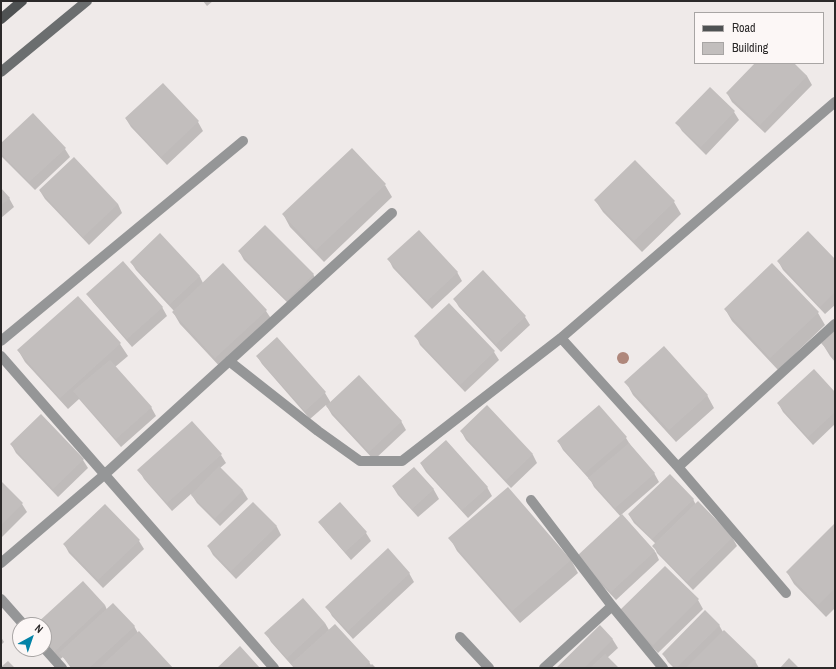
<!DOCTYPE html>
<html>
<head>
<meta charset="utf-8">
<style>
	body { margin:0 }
	#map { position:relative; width:836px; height:669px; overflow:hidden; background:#efeae9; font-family:"Archivo Narrow",sans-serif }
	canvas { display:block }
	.frame { position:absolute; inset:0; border:2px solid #2b2929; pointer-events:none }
	.legend { position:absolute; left:694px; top:12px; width:130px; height:52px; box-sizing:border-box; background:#fcf7f6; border:1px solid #a8a5a4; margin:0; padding:5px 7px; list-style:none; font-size:12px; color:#2b2929 }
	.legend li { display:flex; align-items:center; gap:8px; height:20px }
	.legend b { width:20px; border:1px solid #a8a5a4 }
	.north { position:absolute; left:12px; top:617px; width:40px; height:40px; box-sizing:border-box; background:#fcf7f6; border:1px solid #a8a5a4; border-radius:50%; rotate:40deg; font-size:11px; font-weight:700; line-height:16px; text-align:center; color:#2b2929 }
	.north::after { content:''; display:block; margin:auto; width:14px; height:18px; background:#0383a7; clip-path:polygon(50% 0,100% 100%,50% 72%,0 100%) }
</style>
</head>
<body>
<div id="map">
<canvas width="836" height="669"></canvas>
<div class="frame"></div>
<ul class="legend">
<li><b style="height:5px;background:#4f5253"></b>Road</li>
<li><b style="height:11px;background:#c2bebd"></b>Building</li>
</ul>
<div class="north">N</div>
</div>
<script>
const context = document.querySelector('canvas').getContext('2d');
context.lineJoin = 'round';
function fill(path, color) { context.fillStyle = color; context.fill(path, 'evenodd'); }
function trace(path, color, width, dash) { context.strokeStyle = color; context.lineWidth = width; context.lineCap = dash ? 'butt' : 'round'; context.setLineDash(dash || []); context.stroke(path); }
fill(new Path2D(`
	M203,1h10l-6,5z
	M757,63h36l14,13 5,9 -47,48 -33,-31 -5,-9z
	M710,88l24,24 5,8 -33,35 -24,-24 -5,-8z
	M126,119l72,3 5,9 -36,34 -36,-38z
	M1,145l64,4 5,8 -35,33 -33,-33 -1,-3z
	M385,185l7,12 -68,65 -34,-35 -7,-13z
	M1,189l8,9 5,9 -13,11z
	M40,191l78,13 4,9 -33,32 -44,-46z
	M595,200l79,2 7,12 -39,38 -39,-40z
	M160,235l40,42 3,6 20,-18 43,46 8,12 -51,47 -43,-46 -7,-12 1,-1 -38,-41 -5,-8z
	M239,251l74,23 5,9 -25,25 -49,-48z
	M389,260l68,12 5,9 -30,28 -39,-41z
	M778,261h57v44l-10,9 -42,-44z
	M88,294l74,13 5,9 -35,31 -39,-45z
	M78,297l42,47 8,12 -13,11 36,40 5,9 -35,31 -42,-48 -11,10 -43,-47 -7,-12z
	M454,299l71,18 5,8 -29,27 -42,-45z
	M449,304l45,48 5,8 -34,32 -45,-47 -4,-9z
	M725,309l93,4 7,12 -47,45 -46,-49z
	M835,332v30l-5,-6 -8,-13z
	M277,339l48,54 6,10 70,18 5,9 -32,30 -42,-45 -6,-10 -16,14 -48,-55 -5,-8z
	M626,382l81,13 7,13 -38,34 -43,-47z
	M835,394v30l-22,21 -30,-33 -5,-9z
	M487,407l46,48 4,8 -26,25 -45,-48 -5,-9z
	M41,415l42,45 5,8 -30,29 -42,-44 -5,-9z
	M626,438l5,8 23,27 5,9 -38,33 35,38 3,7 -43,40 -33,-35 38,-48 -27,-30 -3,-6 -28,-31 -5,-9z
	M221,455l5,8 -6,5 23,23 5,8 -28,27 -23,-23 -6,-9 -19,17 -28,-32 -5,-9z
	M421,464l66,23 5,9 -24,22 -42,-46z
	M414,468l20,22 5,9 -21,18 -20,-22 -5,-8z
	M1,483l21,21 5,8 -26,26z
	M693,499l3,6 36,32 5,9 -44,44 -36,-37 -3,-7 2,-2 -22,-21 -5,-8z
	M253,503l24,24 4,8 -45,44 -23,-24 -5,-9z
	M340,504l26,29 5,8 -20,19 -26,-30 -5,-8z
	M835,525v83l-9,9 -32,-33 -7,-12z
	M450,538l121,22 7,13 -58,50 -63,-72z
	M139,541l5,8 -41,39 -34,-35 -5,-9z
	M665,567l33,33 5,9 -45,44 -33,-33z
	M409,573l5,9 -61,57 -21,-23 -5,-9z
	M105,605l2,5 27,16 4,7 34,35h-101l-8,-11 -4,3 -15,-17v-18h-8z
	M325,623l4,7 40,32 2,3 1,-1 4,4h-82l-23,-26 -5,-9z
	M719,625l4,7 32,29 4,7h-85l-6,-6 -5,-8z
	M600,627l13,13 5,8 -11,10 11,10h-60z
	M1,637l3,5 -3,3z`), '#0003');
fill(new Path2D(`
	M755,63h39l13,13 -47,49 -34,-32z
	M163,83l36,38 -38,36 -36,-39z
	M710,87l25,24 -34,36 -26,-24z
	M33,113l33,35 -37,34 -28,-29v-10z
	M352,148l34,36 -70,66 -34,-36z
	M74,157l44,47 -35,33 -44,-47z
	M635,160l40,41 -41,40 -40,-41z
	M1,188l9,10 -9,7z
	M265,225l49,49 -27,26 -49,-49z
	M419,230l39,42 -31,29 -40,-42z
	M808,231l27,28v33l-15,15 -43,-46z
	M160,233l40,43 -30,28 -40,-42z
	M123,261l40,46 -36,32 -41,-45z
	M223,263l44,47 -52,48 -43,-46z
	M772,263l47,49 -49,46 -46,-49z
	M483,270l43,46 -30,28 -43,-45z
	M78,296l43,47 -61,55 -43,-48z
	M449,303l46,48 -35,34 -46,-49z
	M835,330v28l-14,-15z
	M277,337l49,55 -21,19 -49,-55z
	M664,346l44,49 -39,35 -45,-48z
	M110,360l42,47 -36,32 -43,-48z
	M814,369l21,23v20l-27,25 -31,-34z
	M359,375l43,46 -33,31 -43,-46z
	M487,405l46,49 -27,26 -46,-49z
	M599,405l28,32 -42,36 -28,-32z
	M41,414l43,45 -31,30 -43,-45z
	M192,421l30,33 -55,49 -30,-33z
	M446,440l42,47 -26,23 -42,-47z
	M629,443l26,30 -40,35 -27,-30z
	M219,466l24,24 -28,28 -24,-23z
	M414,467l20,22 -22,20 -20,-23z
	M670,474l24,25 -42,40 -24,-25z
	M1,481l22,22 -22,22z
	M508,487l63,73 -59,51 -64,-73z
	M698,501l35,36 -46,45 -35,-36z
	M253,502l24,24 -46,45 -24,-25z
	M340,502l27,30 -22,20 -27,-30z
	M105,504l35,36 -42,40 -35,-36z
	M622,514l33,37 -44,41 -34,-36z
	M835,523v65l-17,17 -32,-33z
	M388,548l22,25 -62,58 -23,-24z
	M665,566l34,33 -46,46 -34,-34z
	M83,581l22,24 -51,47 -10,-11v-16h-9z
	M303,598l22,25 -38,35 -23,-25z
	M113,603l22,23 -46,42h-16l-14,-15z
	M705,610l15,15 -44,43 -14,-14z
	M335,624l35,38 -7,6h-68l-4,-4z
	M600,625l13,14 -29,29h-28z
	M724,630l32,31 -7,7h-63z
	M139,631l34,37h-74z
	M240,646l20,22h-43z
	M605,654l14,14h-29z
	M789,658l10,10h-19z
	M8,661l7,7h-14v-1z`), '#c2bebd');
trace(new Path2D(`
	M561,338l117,129 108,126
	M1,341l242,-200
	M1,356l273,312
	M229,361l89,70 42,30h42l159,-123 274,-236
	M678,467l157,-143
	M531,500l81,106 51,62
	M1,563l103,-88 288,-262
	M1,599l23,26
	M460,637l29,31
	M44,648l18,20
	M544,668l68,-62`), '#959697', 10);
trace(new Path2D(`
	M1,72l86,-71`), '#6b6e6f', 10);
trace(new Path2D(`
	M1,19l21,-18`), '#4f5253', 10);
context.fillStyle = '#af877b';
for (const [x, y] of [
	[623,358]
]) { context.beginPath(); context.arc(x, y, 6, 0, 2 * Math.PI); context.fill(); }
</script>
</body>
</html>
